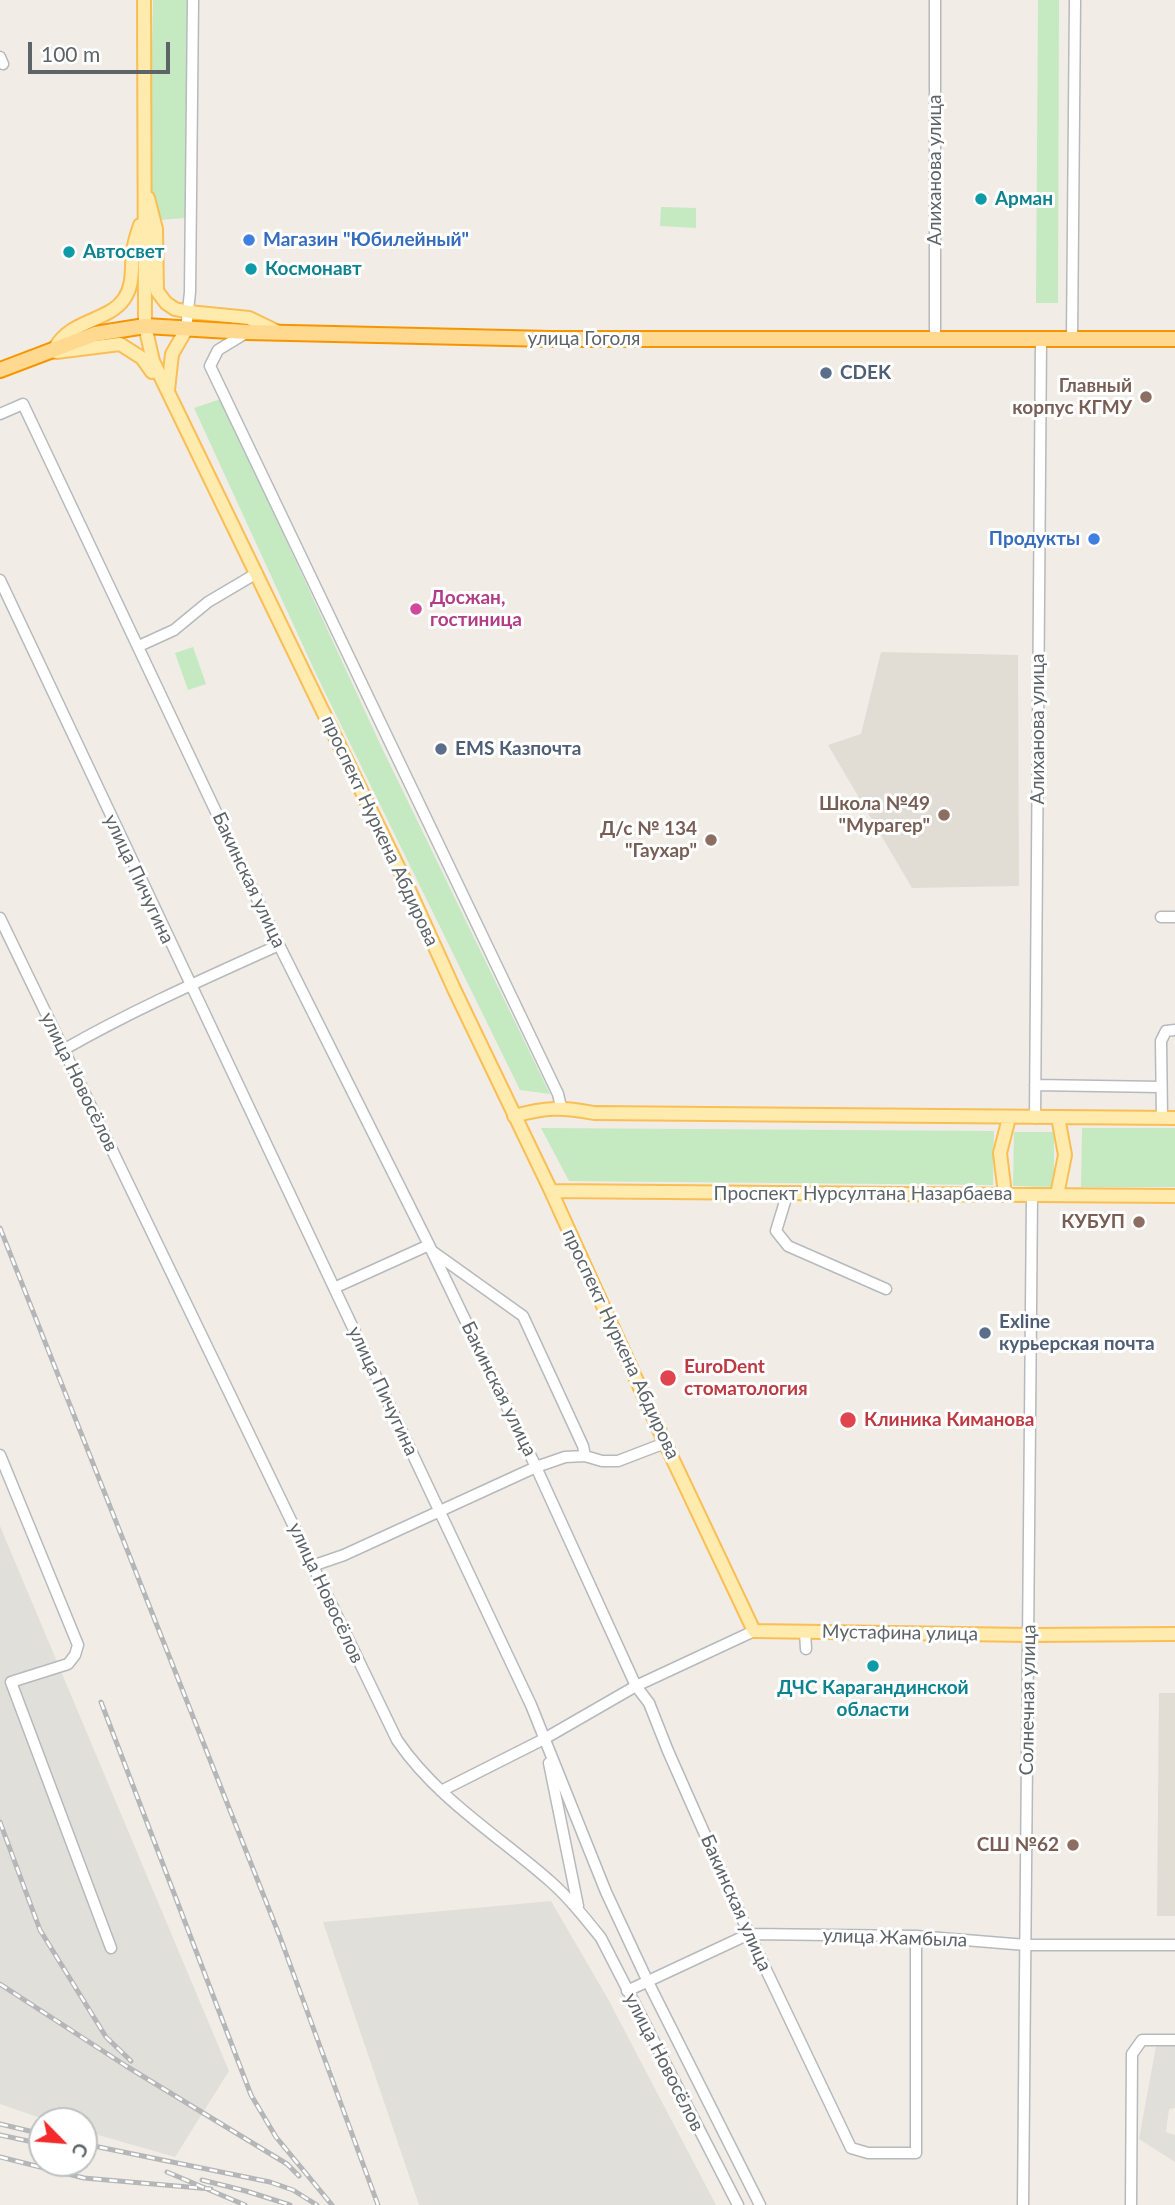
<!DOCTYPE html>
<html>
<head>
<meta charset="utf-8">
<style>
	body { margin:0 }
	#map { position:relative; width:1175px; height:2205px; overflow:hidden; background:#f1ede6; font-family:Lato,sans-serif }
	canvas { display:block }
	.north { position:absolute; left:28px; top:2107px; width:70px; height:70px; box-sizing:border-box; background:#fff; border:2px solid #bec1c2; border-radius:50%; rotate:115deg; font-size:19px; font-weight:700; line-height:28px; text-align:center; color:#5d6367 }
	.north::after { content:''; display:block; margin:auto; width:24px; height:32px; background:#f4292a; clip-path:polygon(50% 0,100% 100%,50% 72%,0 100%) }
	.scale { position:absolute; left:28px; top:42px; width:142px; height:32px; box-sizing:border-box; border:4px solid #5d6367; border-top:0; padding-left:9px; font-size:21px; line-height:24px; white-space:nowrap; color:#5d6367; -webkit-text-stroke:5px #fff; paint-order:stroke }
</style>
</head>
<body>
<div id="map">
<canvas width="1175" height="2205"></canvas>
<div class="north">С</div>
<div class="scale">100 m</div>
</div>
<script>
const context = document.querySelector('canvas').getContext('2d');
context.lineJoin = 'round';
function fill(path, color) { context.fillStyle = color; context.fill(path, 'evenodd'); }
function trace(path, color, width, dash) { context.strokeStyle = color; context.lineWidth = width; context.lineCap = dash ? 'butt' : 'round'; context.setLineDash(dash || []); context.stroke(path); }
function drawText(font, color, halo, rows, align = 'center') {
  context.font = font + ' Lato,sans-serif'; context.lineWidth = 6; context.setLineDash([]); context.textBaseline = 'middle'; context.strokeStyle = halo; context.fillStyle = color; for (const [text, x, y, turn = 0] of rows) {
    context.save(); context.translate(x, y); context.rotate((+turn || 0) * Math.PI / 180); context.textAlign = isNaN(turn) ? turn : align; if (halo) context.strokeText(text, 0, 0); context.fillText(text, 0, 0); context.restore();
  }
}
fill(new Path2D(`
	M0,1526l229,545 -54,86 -91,-26v-10h-35l-49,-17z
	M551,1901l57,98 108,206h-297l-96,-283z
	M1156,2046h19v62l-6,1 -3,23 9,3v27l-36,-23z`), '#e1dfda');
fill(new Path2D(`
	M881,652l137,3 1,231 -107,2 -84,-143 33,-11z
	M1159,1693h16v223h-18z`), '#e1dcd4');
fill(new Path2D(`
	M153,0h34l-2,218 -26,2 -10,-35z
	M1038,0h21l-1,303h-22z
	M661,207l35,1v20l-36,-2z
	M221,399l161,349 168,346 -30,-4 -203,-414 -123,-268z
	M193,647l13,37 -18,6 -13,-37z
	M541,1128l453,3 -1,54 -424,-4z
	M1082,1128h93v59h-94z
	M1014,1132h40v55l-41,-1z`), '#c5e9c1');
const minor = new Path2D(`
	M935,0v339
	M0,57l3,7
	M186,330l4,-38 3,-292
	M246,333l-28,17 -8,16 348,728 3,13
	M1072,339l3,-339
	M0,414l23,-10 256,541 150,300 107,222 100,219 13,17 19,48 81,183 102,214 17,5h48v-217
	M0,580l531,1125 75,187 42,90 112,223
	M139,646l35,-16 34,-28 49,-29
	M1161,917h14
	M0,918l397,822c40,59 102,96 154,142 19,17 34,36 50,56l137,267
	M63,1050c70,-40 143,-72 216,-105
	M1035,1085l126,2
	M1035,1118l6,-779
	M1162,1118l-1,-77 5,-10 9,-1
	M787,1195l-11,36 12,15 98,43
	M432,1251l91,65 60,130 2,10
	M334,1288l95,-43
	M0,1455l78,190 -3,10 -7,9 -57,18 100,266
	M312,1566l32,-11 192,-88 29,-10 20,-1 17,5h16l47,-18
	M805,1632l1,17
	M549,1763l29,143
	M441,1791l103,-52 92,-53 118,-55
	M627,1991l122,-57 167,2 110,9h149
	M1023,2205l9,-1010
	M1131,2205l1,-151 10,-14h33`);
const major = new Path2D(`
	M144,0l1,326 8,35 253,522 48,106 97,202 114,252 89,188 275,4 146,-1
	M148,198l8,31 1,62 9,12 9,6 14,3 60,6 29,14
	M55,348c16,-29 53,-26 69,-49 10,-14 7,-31 9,-48 1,-8 4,-17 7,-26
	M56,352l64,-8 22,14 10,14
	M168,390l4,-36 14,-24
	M514,1116c33,-9 47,-9 80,-3l581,5
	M551,1191c208,3 416,3 624,5
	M1005,1194l-5,-41 9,-35
	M1057,1195l8,-40 -7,-38`);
const highway = new Path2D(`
	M0,370l95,-36 50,-8 102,6 304,7h624`);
trace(minor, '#b6b9bd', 13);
trace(major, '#fabe56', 16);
trace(highway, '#f79500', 18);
trace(minor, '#fff', 10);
trace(major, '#ffebad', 12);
trace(highway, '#ffd98f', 14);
const rail = new Path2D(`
	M0,1228l280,709 98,268
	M101,1702l150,393 25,42 56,68
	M0,1822l40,108 66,107 25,24
	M0,1984l126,82 161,98 12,12
	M0,2124l42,10
	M0,2135l42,9
	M84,2144l186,38 23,8 24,15
	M0,2157l84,21 127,11
	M167,2172l78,33
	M202,2180l44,11 44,14`);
trace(rail, '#b5b6b7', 5);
trace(rail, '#fff', 2.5, [8]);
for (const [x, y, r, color] of [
	[981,199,7,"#0f9aa8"],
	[249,240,7,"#3f7fe0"],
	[69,252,7,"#0f9aa8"],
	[251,269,7,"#0f9aa8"],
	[826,373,7,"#5c6f8a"],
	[1146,397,7,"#8d6e63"],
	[1094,539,7,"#3f7fe0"],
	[416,609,7,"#d1479c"],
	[441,749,7,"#5c6f8a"],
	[944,815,7,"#8d6e63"],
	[711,840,7,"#8d6e63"],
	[1139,1222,7,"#8d6e63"],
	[985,1333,7,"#5c6f8a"],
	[668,1378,9,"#e0444e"],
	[848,1420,9,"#e0444e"],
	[873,1666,7,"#0f9aa8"],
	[1073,1845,7,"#8d6e63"]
]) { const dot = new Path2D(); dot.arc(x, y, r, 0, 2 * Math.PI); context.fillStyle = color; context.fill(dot); trace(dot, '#fff', 2.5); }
drawText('19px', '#5d6367', '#fff', [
	["Алиханова улица",935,170,-90],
	["улица Гоголя",584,339],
	["Алиханова улица",1038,729,-90],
	["проспект Нуркена Абдирова",380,831,65],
	["улица Пичугина",139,879,65],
	["Бакинская улица",249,880,65],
	["улица Новосёлов",79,1082,64],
	["Проспект Нурсултана Назарбаева",863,1194],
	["проспект Нуркена Абдирова",621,1344,65],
	["Бакинская улица",499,1389,64],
	["улица Пичугина",383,1391,65],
	["улица Новосёлов",326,1593,65],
	["Мустафина улица",900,1633,1],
	["Солнечная улица",1028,1700,-89],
	["Бакинская улица",736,1903,66],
	["улица Жамбыла",895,1938,2],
	["улица Новосёлов",664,2062,63]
]);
drawText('bold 19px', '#0d838f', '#fff', [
	["Арман",995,199],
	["Автосвет",83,252],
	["Космонавт",265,269],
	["ДЧС Карагандинской",873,1688,"center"],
	["области",873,1710,"center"]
], 'left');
drawText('bold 19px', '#366cbe', '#fff', [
	["Магазин \"Юбилейный\"",263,240],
	["Продукты",1080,539,"right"]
], 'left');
drawText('bold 19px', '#4e5e75', '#fff', [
	["CDEK",840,373],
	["EMS Казпочта",455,749],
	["Exline",999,1322],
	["курьерская почта",999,1344]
], 'left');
drawText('bold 19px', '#785e54', '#fff', [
	["Главный",1132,386],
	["корпус КГМУ",1132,408],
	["Школа №49",930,804],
	["\"Мурагер\"",930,826],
	["Д/с № 134",697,829],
	["\"Гаухар\"",697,851],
	["КУБУП",1125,1222],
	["СШ №62",1059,1845]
], 'right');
drawText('bold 19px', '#b23c85', '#fff', [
	["Досжан,",430,598],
	["гостиница",430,620]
], 'left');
drawText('bold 19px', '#be3a42', '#fff', [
	["EuroDent",684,1367],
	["стоматология",684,1389],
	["Клиника Киманова",864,1420]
], 'left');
</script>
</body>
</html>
